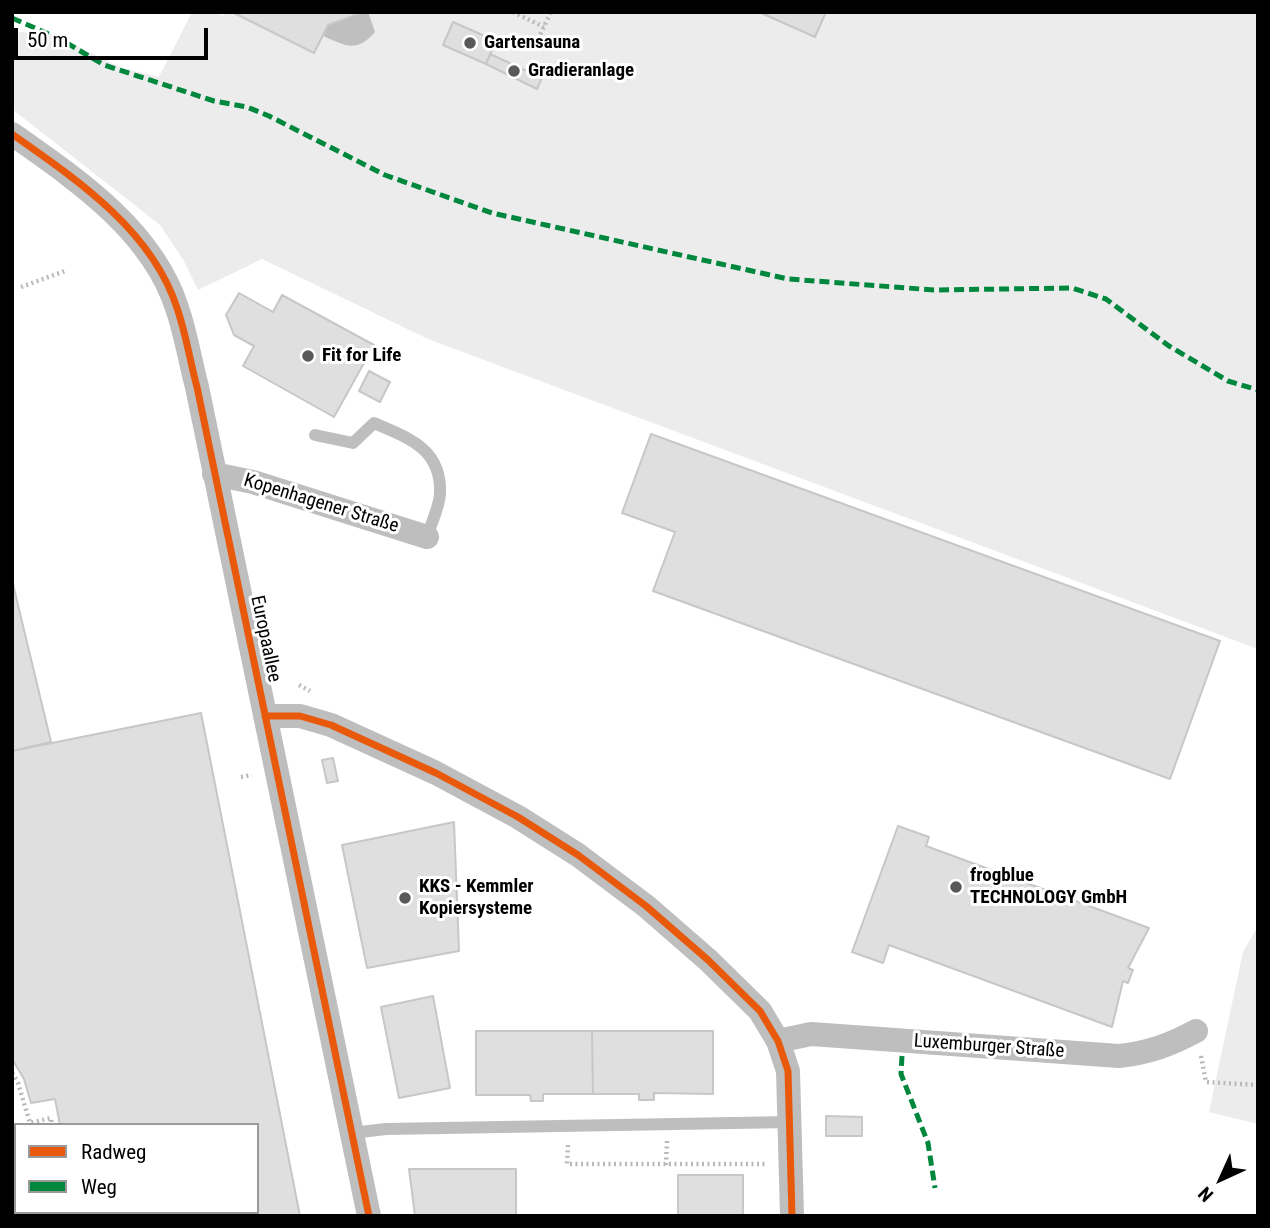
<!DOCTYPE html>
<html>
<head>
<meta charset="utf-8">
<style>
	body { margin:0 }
	#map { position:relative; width:1270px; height:1228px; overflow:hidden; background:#fff; font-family:"Roboto Condensed",sans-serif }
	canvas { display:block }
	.frame { position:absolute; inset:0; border:14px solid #000; pointer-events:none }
	.legend { position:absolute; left:14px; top:1123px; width:245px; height:91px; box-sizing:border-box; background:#fff; border:2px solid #999; margin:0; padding:9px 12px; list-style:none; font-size:21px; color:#000 }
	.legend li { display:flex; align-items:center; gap:14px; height:35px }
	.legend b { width:35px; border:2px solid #999 }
	.north { position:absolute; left:1186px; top:1144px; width:70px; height:70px; -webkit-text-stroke:5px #fff; paint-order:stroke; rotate:225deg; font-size:19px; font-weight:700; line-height:28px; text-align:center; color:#000 }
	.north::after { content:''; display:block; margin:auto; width:24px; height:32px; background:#000; clip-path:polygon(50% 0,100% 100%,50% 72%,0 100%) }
	.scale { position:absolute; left:14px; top:28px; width:194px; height:32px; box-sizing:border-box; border:4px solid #000; border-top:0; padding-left:9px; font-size:21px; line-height:24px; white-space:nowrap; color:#000; -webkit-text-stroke:5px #fff; paint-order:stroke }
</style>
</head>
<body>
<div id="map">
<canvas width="1270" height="1228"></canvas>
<div class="frame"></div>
<ul class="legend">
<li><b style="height:9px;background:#e8590c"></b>Radweg</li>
<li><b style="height:9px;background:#00873e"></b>Weg</li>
</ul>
<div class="north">N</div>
<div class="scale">50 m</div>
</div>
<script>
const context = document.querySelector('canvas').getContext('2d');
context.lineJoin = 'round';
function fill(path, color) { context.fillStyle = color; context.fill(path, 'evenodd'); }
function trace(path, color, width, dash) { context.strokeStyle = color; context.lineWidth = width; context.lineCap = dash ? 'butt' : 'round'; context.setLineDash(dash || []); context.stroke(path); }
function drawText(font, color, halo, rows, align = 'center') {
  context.font = font + ' "Roboto Condensed",sans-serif'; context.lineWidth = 6; context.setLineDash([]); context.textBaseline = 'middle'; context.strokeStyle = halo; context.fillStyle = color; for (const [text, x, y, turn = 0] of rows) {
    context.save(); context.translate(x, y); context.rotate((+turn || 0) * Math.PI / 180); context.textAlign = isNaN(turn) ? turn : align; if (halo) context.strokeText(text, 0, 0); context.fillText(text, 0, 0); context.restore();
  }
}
fill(new Path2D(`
	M192,12h23l8,4 2,-4h7l82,41 14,-28 36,-13h894v637l-830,-310 -166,-80 -64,31 -14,-29 -24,-36 -148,-116v-77l38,1 72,35 37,9z
	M1258,926v198l-49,-12 34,-160z`), '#ececec');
fill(new Path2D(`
	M364,12h4l7,20c-18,21 -29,14 -52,4l5,-11z`), '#bfbfbf');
const building = new Path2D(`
	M232,12h132l-36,13 -14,28z
	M759,12h67l-11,25z
	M453,22l43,19 -10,23 -43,-19z
	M490,54l52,24 -5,11 -51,-25z
	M239,293l34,19 9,-17 92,50 -40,72 -91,-51 11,-20 -20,-11 -8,-20z
	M369,371l21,11 -10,20 -21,-11z
	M651,434l569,207 -50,138 -517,-188 22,-59 -53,-19z
	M12,580l39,162 -39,9z
	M201,713l99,503h-221l-1,-4h179v-87h-197l-5,-26 -24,4 -7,-24 -12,-20v-308z
	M333,758l5,23 -11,2 -5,-23z
	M454,822l5,129 -92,17 -25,-123z
	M898,826l31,11 -3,9 223,82 -21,40 5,2 -5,13 -5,-2 -11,46 -223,-82 -6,18 -31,-11z
	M433,996l17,92 -51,10 -18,-91z
	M476,1031h116l1,63h-50v7h-12l-1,-6h-54z
	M592,1031h121v63l-59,-1v7h-15v-6h-46z
	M826,1116l36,1v19h-36z
	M409,1169h107v47h-101z
	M678,1175h65v41h-65z`);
fill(building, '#dfdfdf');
trace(building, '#c7c7c7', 2);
trace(new Path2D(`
	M513,12l31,15
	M533,49l18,-37
	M21,287l44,-16
	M299,685l11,6
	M241,777l11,-2
	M1201,1056l5,26 52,3
	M12,1073l6,10 12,40 21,-5 1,7
	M568,1145l-1,19h200
	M666,1165l1,-24
	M71,1212l1,4`), '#b9b9b9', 4.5, [2, 3.5]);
trace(new Path2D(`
	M315,435l38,8 21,-20c35,15 68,26 66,71 -1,14 -9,30 -13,43
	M352,1133l34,-4 405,-7`), '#bebebe', 12);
trace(new Path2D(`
	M12,134c64,45 140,96 165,174 9,26 13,53 20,79l172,829
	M214,474l39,8 174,55
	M265,716h35l31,9 105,48 82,44 60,38 68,51 62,54 52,51 18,30 10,30 4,145
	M778,1041l33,-7 308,22c29,-3 51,-11 77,-25`), '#bebebe', 24);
trace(new Path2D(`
	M12,18l48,21 44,26 110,36 33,6 22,9 116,59 107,38 296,66 146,11 138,-2 34,11 63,47 59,35 30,9
	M902,1056l-1,18 27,69 7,45`), '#00873e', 5, [10, 5]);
trace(new Path2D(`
	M12,134c64,45 140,96 165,174 9,26 13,53 20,79l172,829
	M265,716h35l31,9 105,48 82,44 60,38 68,51 62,54 52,51 18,30 10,30 4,145`), '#e8590c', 7);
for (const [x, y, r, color] of [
	[470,43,7,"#595959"],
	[514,71,7,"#595959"],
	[308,356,7,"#595959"],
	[956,887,7,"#595959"],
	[405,898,7,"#595959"]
]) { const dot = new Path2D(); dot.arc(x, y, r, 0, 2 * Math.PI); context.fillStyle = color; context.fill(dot); trace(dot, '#fff', 2.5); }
drawText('bold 19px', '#000', '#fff', [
	["Gartensauna",484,43],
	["Gradieranlage",528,71],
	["Fit for Life",322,356],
	["frogblue",970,876],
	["TECHNOLOGY GmbH",970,898],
	["KKS - Kemmler",419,887],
	["Kopiersysteme",419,909]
], 'left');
drawText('19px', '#000', '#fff', [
	["Kopenhagener Straße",321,504,17],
	["Europaallee",265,639,78],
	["Luxemburger Straße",989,1047,4]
]);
</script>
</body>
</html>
